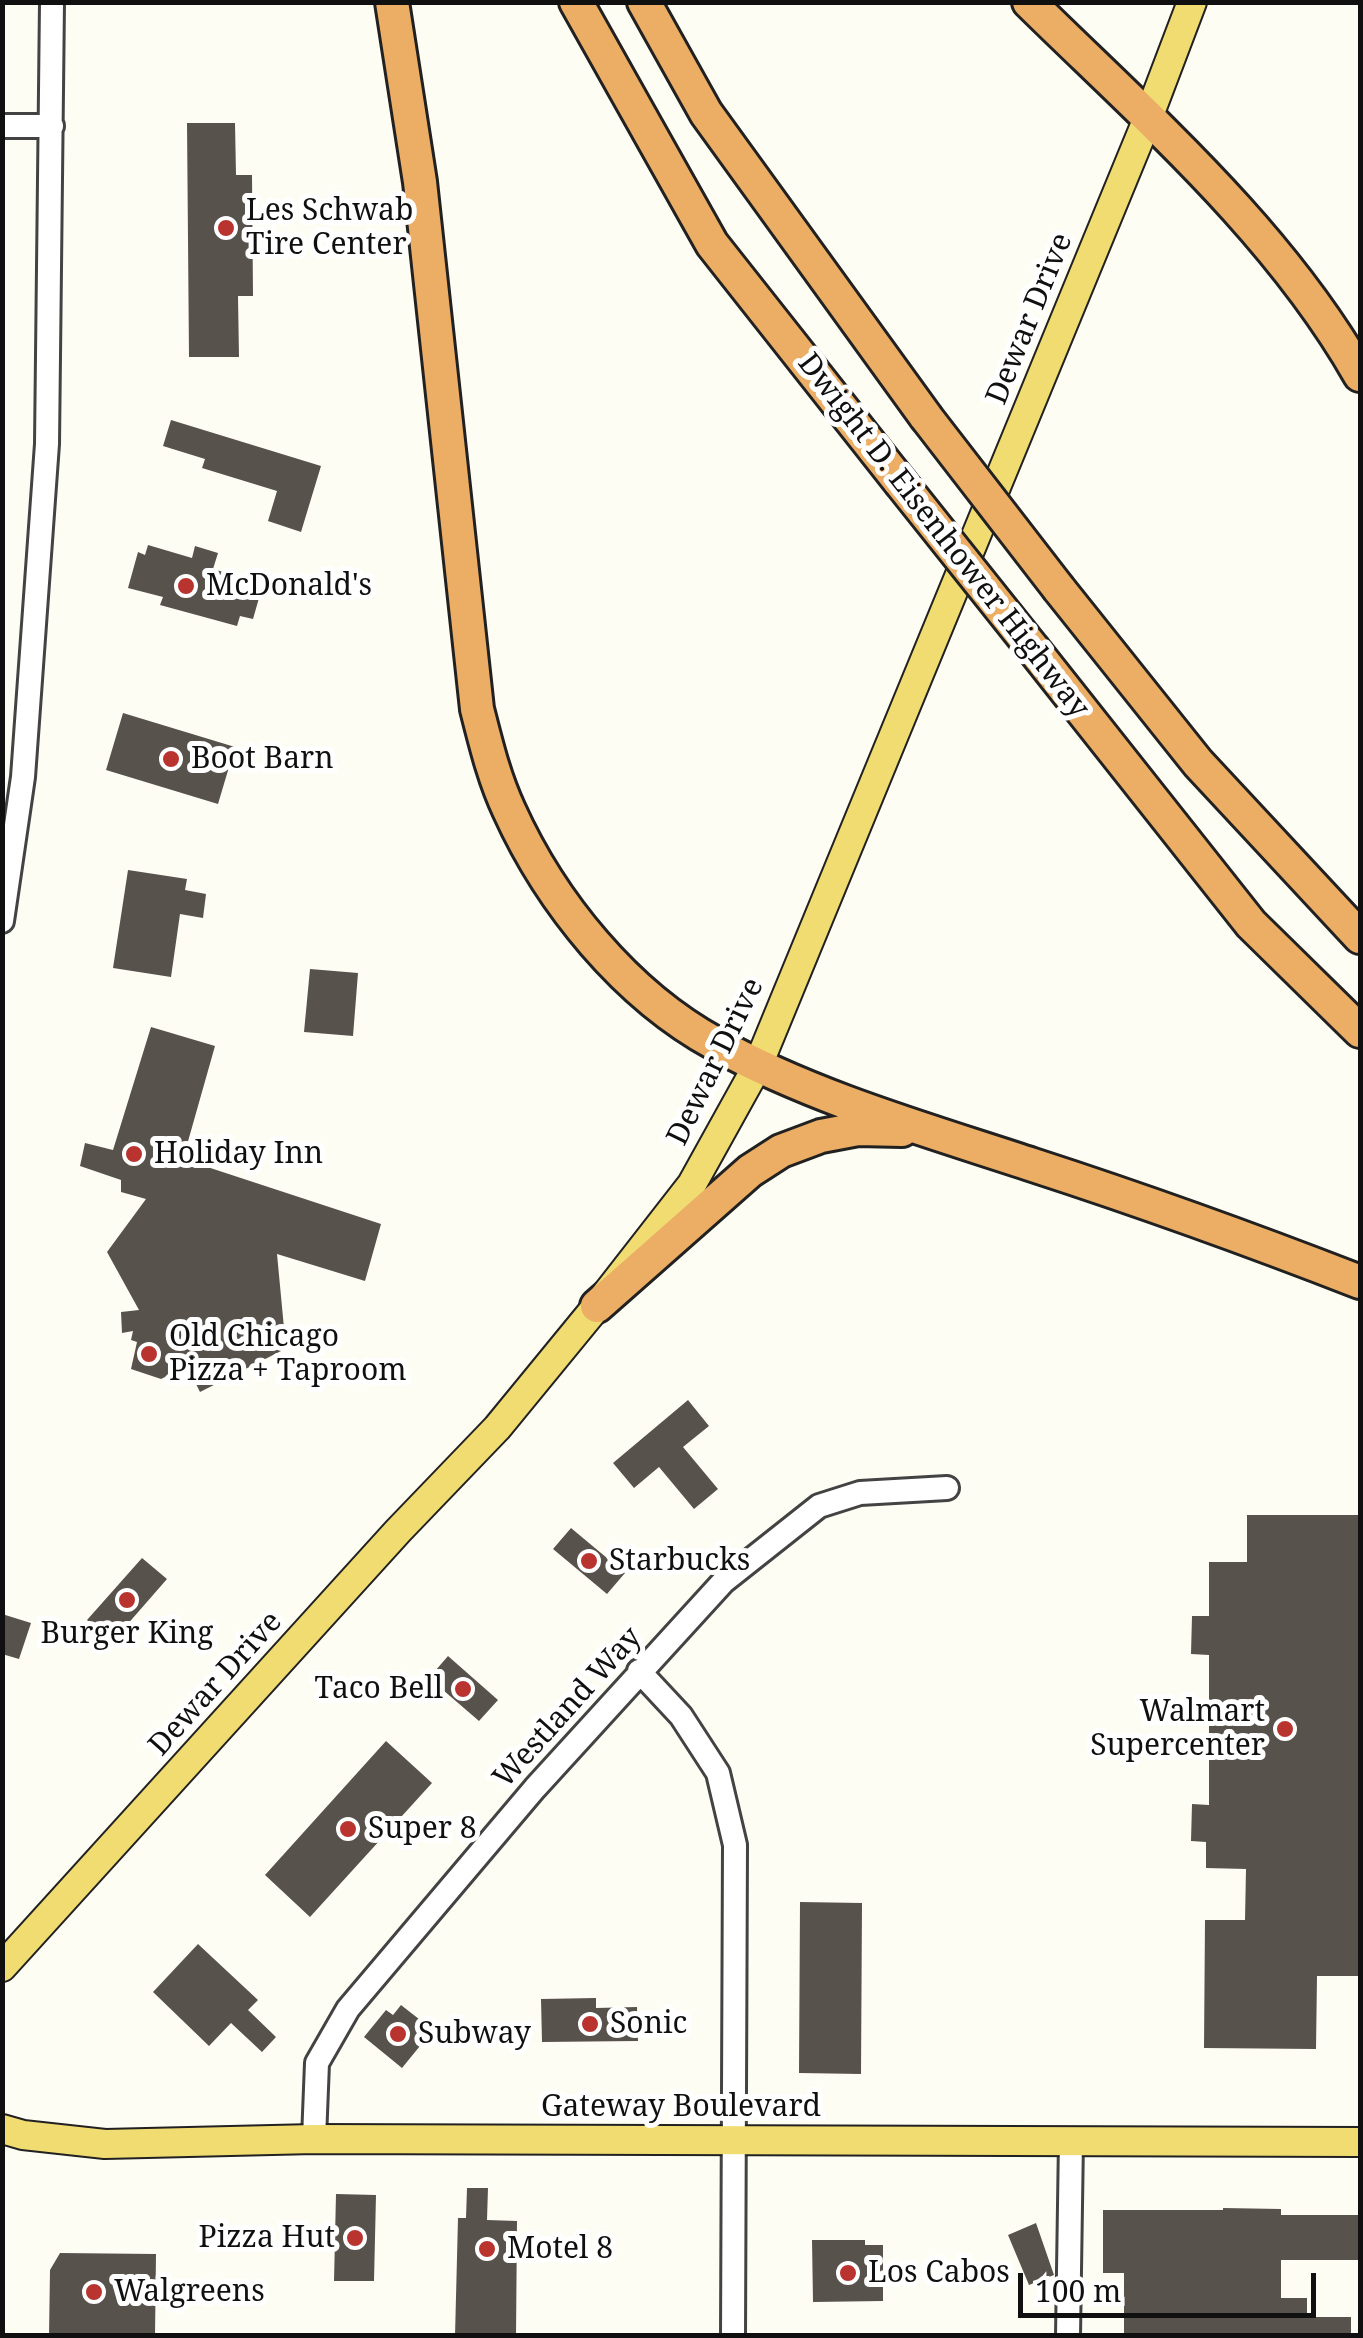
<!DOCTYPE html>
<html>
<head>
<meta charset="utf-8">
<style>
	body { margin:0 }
	#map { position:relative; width:1363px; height:2338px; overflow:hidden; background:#fefdf4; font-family:"Noto Serif",serif }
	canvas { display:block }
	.frame { position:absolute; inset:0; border:5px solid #101010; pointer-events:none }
	.scale { position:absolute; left:1018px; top:2273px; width:298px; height:45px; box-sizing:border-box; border:5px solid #101010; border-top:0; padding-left:12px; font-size:30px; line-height:35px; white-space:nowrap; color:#101010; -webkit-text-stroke:8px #fff; paint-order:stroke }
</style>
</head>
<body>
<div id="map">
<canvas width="1363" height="2338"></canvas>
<div class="frame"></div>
<div class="scale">100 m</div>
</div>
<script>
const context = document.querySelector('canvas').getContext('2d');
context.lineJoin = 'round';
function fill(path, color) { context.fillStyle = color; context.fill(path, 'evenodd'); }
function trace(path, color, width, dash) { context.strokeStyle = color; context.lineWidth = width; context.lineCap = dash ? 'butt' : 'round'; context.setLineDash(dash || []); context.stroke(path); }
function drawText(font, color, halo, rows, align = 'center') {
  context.font = font + ' "Noto Serif",serif'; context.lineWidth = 10; context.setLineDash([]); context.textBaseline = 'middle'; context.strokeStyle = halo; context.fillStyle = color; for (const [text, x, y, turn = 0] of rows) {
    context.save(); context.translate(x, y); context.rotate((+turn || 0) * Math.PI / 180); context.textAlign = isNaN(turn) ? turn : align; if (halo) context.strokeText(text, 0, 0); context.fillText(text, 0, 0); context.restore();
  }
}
fill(new Path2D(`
	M187,123h48l1,52h16l1,121h-15l1,61h-50z
	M171,420l150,46 -20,66 -33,-11 9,-30 -75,-23 3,-9 -42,-13z
	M148,545l44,13 3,-12 23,7 -5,16 38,11 -4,15 12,3 -6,21 -13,-3 -3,10 -77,-21 3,-8 -35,-9 10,-36 7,3z
	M123,713l112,34 -17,57 -112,-34z
	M128,870l59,9 -2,11 21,4 -3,24 -23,-4 -9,63 -58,-9z
	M310,969l48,4 -5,63 -49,-4z
	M151,1027l64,19 -32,113 198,65 -16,57 -88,-27 7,74 -10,4 7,19 -81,41 -13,-26 -26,13 -30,-10 6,-27 -6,-2 2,-9 -11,2 -1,-21 18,-2 -32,-58 39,-53 -25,-7v-12l-41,-14 5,-23 28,7z
	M688,1400l21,26 -26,21 35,42 -24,20 -35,-42 -25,21 -21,-25z
	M1247,1515h113v461h-43l-1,73 -112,-1 1,-128h40l1,-51 -40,-1v-26l-15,-1 1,-37 17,1v-150l-18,-1 1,-38h17v-54h38z
	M571,1528l54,45 -18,21 -54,-45z
	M142,1558l25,21 -55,63 -25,-22z
	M2,1614l29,9 -12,36 -17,-5z
	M448,1656l50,44 -19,21 -50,-43z
	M386,1741l46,42 -122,134 -45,-42z
	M800,1902l62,1 -1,171 -62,-1z
	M198,1944l60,56 -10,10 28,27 -14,15 -31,-29 -22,23 -56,-54z
	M596,1998v10l41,-1 1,34 -96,1 -1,-43z
	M401,2005l32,25 -31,38 -38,-31 22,-27 7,5z
	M467,2188h21l-1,32 30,1 -1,115h-61l3,-118h8z
	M336,2194l40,1 -2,86h-40z
	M1223,2208l58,1v6h79v45h-79v38h26v19h44v19h-227v-63h-21v-63h120z
	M1036,2223l18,52 -25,10 -21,-50z
	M812,2240h53v5h18v56l-70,1z
	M60,2253l96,1 -1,82h-106l1,-66z`), '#58524d');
const minor = new Path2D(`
	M2,126h50
	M2,921l21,-144 24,-333 5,-442
	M639,1671l42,45 37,57 17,72 -2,491
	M314,2139l3,-76 31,-54 187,-221 188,-206 96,-76 41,-13 87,-5
	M1068,2336l3,-196`);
const major = new Path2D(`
	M2,1967l396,-436 99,-103 100,-122 95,-122 66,-119 390,-947 44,-116
	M2,2129l21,6 82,9 209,-5 1046,3`);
const highway = new Path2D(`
	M392,2l28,180 57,527c9,35 17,69 32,101 42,93 117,185 207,234 98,54 211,86 317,121 111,36 219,75 327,117
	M576,2l136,242 188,238
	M644,2l62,111 220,304
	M1029,2c118,116 249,229 331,373
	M1059,589l139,174 162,174
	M1034,650l217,274 109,107
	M597,1306l153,-135 31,-20 40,-15 37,-7 44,1`);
trace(minor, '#434343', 28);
trace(major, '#212121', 32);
trace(highway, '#212121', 38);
trace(minor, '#fff', 22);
trace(major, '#f1dc72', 28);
trace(highway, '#ecad64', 32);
const highwayBridge = new Path2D(`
	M926,417l133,172
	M900,482l134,168`);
trace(highwayBridge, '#212121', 38, []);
trace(highwayBridge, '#ecad64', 32);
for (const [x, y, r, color] of [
	[226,228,10,"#b9332f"],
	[186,586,10,"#b9332f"],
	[171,759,10,"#b9332f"],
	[134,1154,10,"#b9332f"],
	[149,1354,10,"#b9332f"],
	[589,1561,10,"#b9332f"],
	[127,1600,10,"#b9332f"],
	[463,1689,10,"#b9332f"],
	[1285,1729,10,"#b9332f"],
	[348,1829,10,"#b9332f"],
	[590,2024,10,"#b9332f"],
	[398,2034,10,"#b9332f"],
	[355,2238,10,"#b9332f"],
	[487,2249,10,"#b9332f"],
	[848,2273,10,"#b9332f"],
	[94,2292,10,"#b9332f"]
]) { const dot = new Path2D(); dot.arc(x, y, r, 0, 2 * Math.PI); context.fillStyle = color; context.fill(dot); trace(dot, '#fff', 4); }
drawText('30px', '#101010', '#fff', [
	["Les Schwab",246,211],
	["Tire Center",246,245],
	["McDonald's",206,586],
	["Boot Barn",191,759],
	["Holiday Inn",154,1154],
	["Old Chicago",169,1337],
	["Pizza + Taproom",169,1371],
	["Starbucks",609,1561],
	["Burger King",127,1634,"center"],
	["Taco Bell",443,1689,"right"],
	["Walmart",1265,1712,"right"],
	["Supercenter",1265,1746,"right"],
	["Super 8",368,1829],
	["Sonic",610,2024],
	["Subway",418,2034],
	["Pizza Hut",335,2238,"right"],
	["Motel 8",507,2249],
	["Los Cabos",868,2273],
	["Walgreens",114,2292]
], 'left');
drawText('30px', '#101010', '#fff', [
	["Dewar Drive",1030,319,-68],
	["Dwight D. Eisenhower Highway",943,536,52],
	["Dewar Drive",716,1062,-64],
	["Dewar Drive",216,1684,-48],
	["Westland Way",568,1708,-48],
	["Gateway Boulevard",681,2107]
]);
</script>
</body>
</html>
